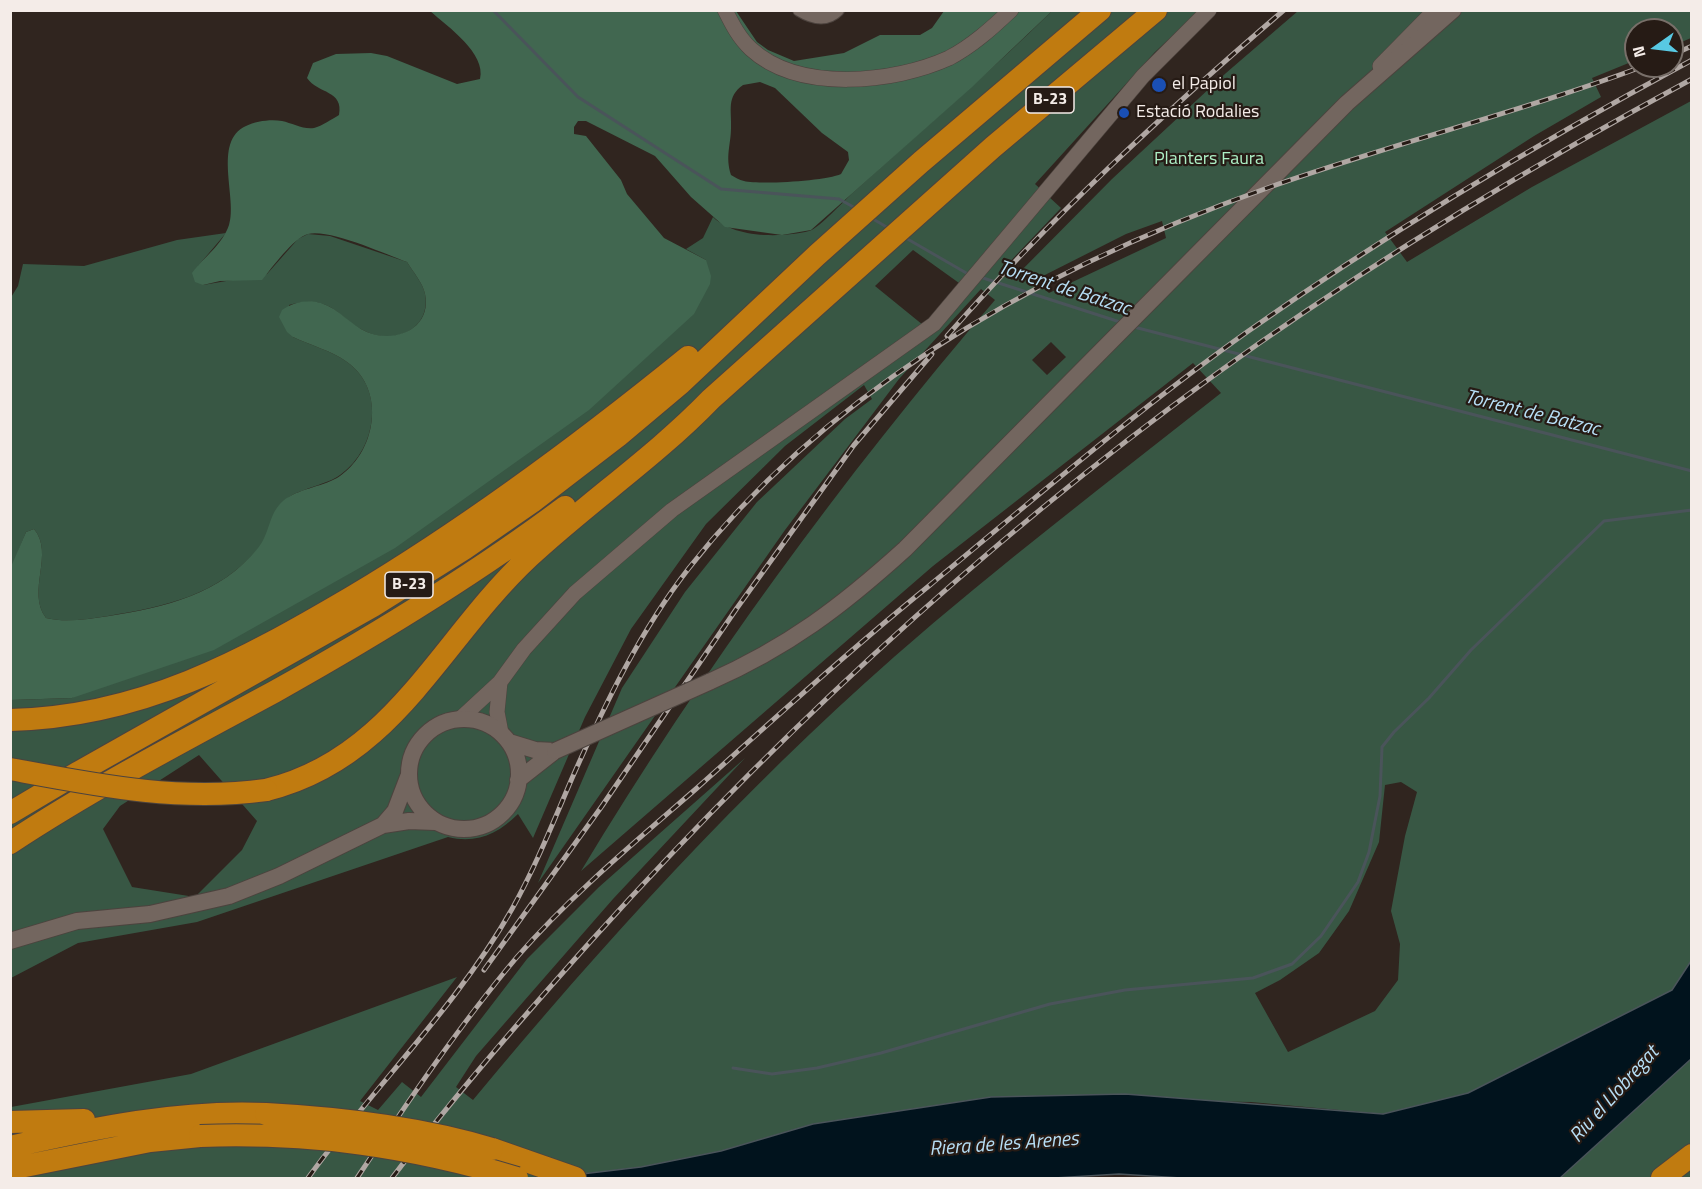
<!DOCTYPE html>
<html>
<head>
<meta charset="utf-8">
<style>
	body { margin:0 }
	#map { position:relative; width:1702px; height:1189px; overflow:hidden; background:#30251f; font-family:"Titillium Web",sans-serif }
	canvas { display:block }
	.frame { position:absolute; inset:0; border:12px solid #f4ece8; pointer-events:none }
	.north { position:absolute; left:1624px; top:18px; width:60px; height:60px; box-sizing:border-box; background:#261b15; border:2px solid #786f69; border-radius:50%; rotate:256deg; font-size:16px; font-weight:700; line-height:24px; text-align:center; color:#f4ece8 }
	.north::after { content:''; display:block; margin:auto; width:21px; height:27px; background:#58c9e3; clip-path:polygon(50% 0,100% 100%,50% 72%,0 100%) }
</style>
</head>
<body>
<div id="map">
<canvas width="1702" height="1189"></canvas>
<div class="frame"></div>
<div class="north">N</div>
</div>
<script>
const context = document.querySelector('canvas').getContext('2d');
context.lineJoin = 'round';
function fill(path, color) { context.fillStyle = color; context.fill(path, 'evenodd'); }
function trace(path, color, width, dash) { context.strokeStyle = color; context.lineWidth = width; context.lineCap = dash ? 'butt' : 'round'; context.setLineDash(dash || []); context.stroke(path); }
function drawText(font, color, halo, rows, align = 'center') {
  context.font = font + ' "Titillium Web",sans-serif'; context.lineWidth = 4.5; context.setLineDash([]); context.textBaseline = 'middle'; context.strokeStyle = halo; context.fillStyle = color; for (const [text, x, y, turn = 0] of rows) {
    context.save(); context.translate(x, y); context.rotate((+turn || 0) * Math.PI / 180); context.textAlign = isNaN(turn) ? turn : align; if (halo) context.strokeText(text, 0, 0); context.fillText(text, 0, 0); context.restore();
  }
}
fill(new Path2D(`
	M1052,11h147l-44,41 -120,132 26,24 -61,64 12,8 100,-101 114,-106 72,-62h393v27l-19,8v-16h-36v30l-44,18 9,19 -67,39 -149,96 22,30 125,-75 159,-86 1,860 -20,29 -204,103 -85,21 -132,-12 -260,-5 -178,27 -92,27 -80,16 -93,11h-537v-71l180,-33 266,-97 -97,124 18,9 24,-28 19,15 106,-138 72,-72 146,-129 -132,141 -137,157 -20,31 17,13c130,-157 268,-308 421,-443 105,-92 217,-177 327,-264l-28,-30 -260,203 -352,305c122,-202 261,-393 414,-571l-14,-11 -82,90 -114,151 -247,353 84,-195 63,-96 72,-90 88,-83 27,-20 -8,-14 -79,61 -79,78 -75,105 -46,88 -52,121 -15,-24c-20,20 -42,30 -70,23l-251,85 -119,21 -67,35v-278l61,-2 634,-438 -20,-11 17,-11 10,-21c21,21 68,21 96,14 11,-3 37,-33 48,-42 65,-59 132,-116 195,-178zM1162,221l4,17 -117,55 -14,-13 91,-46zM913,250l46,33 -23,34 -13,8 -48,-39zM1051,342l15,15 -19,18 -15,-15zM199,755l58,66 -15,29 -47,47 -63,-10 -29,-58 17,-23zM1401,782l16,10 -12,44 -14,75 9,33 -2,36 -23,31 -87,41 -33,-59 25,-13 39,-27 30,-42 30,-69 6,-57z
	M226,233l-28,33 5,19 64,-11 31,-35 10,-5 22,2 77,26c6,10 16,21 18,32 6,32 -25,49 -53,40 -34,-11 -36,-42 -83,-29l4,32c17,8 39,14 54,25 40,28 29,91 -10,115 -11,7 -42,14 -49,21 -14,13 -18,37 -30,51 -41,47 -92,57 -150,67 -20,3 -42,7 -62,2 -20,-27 9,-64 -12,-89l-8,3 -15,37 -1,-270 8,-13 5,-22 61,2 93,-26z
	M1691,1059v119h-131z`), '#385744');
fill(new Path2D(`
	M430,11h306l21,31 11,8 26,11 50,-8 36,-18h40l12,-7 12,-17h108l-81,77 -160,142 -29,5 -57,-8 -34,-30 -36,-41 -69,-35h-8l-4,6v7l12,2 35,44 6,14 37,44 42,22 5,16 -1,8 -16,30 -105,96 -194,138 -181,102 -142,48 -61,2 -1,-131 16,-37 8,-3c21,25 -8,62 12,89 20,5 42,1 63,-2 56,-9 111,-21 149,-68 12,-14 10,-34 25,-47 14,-12 38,-14 54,-23 39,-24 50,-88 10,-116 -15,-11 -37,-17 -54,-25l-6,-5 -8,-15 3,-7c12,-8 25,-11 39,-7 19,6 29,22 46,29 29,12 65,-4 58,-38 -2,-11 -12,-22 -18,-32 -23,-8 -76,-33 -99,-28 -14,3 -37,35 -46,46l-42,1 -17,4 -8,-3 -3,-9c12,-16 30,-28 37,-48 9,-26 -17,-84 17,-99 10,-5 25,-7 36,-5 10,2 22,9 32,7 8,-2 18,-9 25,-13 5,-25 -21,-21 -32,-37l6,-15 23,-9 35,-1 16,3 70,28 23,-5c6,-26 -32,-52 -50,-68zM760,82l15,6 47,45 26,19 1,8 -8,14c-15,7 -81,11 -97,7 -5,-1 -9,-4 -13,-6 -6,-19 0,-30 0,-47 1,-18 -5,-31 12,-43z`), '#416750');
const water = new Path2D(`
	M1691,961v98l-131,119h-379l-62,-4 -65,4h-506l93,-11 80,-16 92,-27 178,-27 134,-3 258,20 85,-21 204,-103z`);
fill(water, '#01131d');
trace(water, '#4a545a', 1.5);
trace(new Path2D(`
	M493,10l85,87 143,92 118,10 18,10
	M873,219l17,10
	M904,237l64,37
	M980,277l140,45
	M1134,327l558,144
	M733,1068l39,6 45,-6 64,-15 169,-49 75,-14 128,-12 39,-14 29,-28 37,-54 11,-30 11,-56 2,-49 12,-15 35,-34 42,-48 133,-129 88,-11`), '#4a545a', 3);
const minor = new Path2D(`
	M799,10c13,8 27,12 39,0`);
const tertiary = new Path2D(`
	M725,10c7,14 14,28 26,39 48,44 143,34 198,9 23,-12 43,-30 62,-48
	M1380,66l55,-56
	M500,682l-3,30 4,21
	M460,719l40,-37 24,-33 51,-56 97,-83 262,-186 209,-248 66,-66`);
const secondary = new Path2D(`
	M709,682c79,-35 132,-75 196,-133l442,-446 106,-93
	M409 774a55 55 0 1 1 110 0a55 55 0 1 1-110 0Z
	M509,742l26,8 20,1
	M518,780l37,-29
	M383,825l12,-14 13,-34
	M10,941l67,-20 73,-7 79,-18 50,-20 104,-51 26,-4 26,1`);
const motorway = new Path2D(`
	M10,720c131,-3 233,-59 342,-123 119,-71 229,-153 336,-240
	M266,790c128,-31 174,-150 263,-233 59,-55 126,-100 182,-158l282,-252 163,-137
	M10,813l69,-41 294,-166 91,-57 68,-47 86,-66 63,-53 136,-128 104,-93 179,-152
	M10,843c85,-56 175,-103 264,-151 100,-56 199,-116 291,-185
	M10,1122l74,-2
	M10,1147c84,-19 170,-37 256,-33
	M492,1149l83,29
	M10,1169l140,-28 50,-5
	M1662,1178l30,-23`);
trace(minor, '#4c433e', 14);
trace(tertiary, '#4c433e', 16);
trace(secondary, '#4c433e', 18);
trace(motorway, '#4c433e', 24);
trace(minor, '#73665f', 12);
trace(tertiary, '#73665f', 15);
trace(secondary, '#73665f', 16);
trace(motorway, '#c07b10', 22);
const rail = new Path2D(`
	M1672,55l20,-9
	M947,336c103,-118 218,-224 337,-326
	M484,970l118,-164 135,-198 117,-163 78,-91
	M308,1178c66,-92 148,-170 204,-269 24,-43 42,-89 61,-133 32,-72 67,-145 116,-208 146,-186 361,-303 581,-381 124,-44 251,-75 374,-121
	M357,1178c50,-75 101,-151 160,-221 54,-62 118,-115 180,-169 77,-69 153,-138 233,-203 104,-86 207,-175 317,-253 143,-101 291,-189 445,-272
	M392,1178c62,-82 130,-160 199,-237 200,-222 422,-425 667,-597 139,-97 284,-184 434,-265`);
trace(rail, '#b0a7a3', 5);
trace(rail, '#261b15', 3, [9]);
const secondaryBridge = new Path2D(`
	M555,751l154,-69`);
const motorwayBridge = new Path2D(`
	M10,769c86,16 168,33 256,21
	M266,1114c75,4 153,13 226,35
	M200,1136c112,-4 210,10 317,42`);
trace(secondaryBridge, '#4c433e', 18, []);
trace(motorwayBridge, '#4c433e', 24, []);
trace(secondaryBridge, '#73665f', 16);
trace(motorwayBridge, '#c07b10', 22);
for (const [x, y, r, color] of [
	[1159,85,8,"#1a4fb4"],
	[1124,113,6,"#1a4fb4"]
]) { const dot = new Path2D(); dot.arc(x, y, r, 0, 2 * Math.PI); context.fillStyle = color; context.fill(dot); trace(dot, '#261b15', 2); }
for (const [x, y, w] of [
	[1050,100,48],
	[409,585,48]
]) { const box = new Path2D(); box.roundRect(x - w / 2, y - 13, w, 26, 4.5); context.fillStyle = '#261b15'; context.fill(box); trace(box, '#f4ece8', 1.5); }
drawText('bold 16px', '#f4ece8', null, [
	["B-23",1050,100],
	["B-23",409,585]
]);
drawText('18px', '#f4ece8', '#261b15', [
	["el Papiol",1172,85],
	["Estació Rodalies",1136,113]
], 'left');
drawText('18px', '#adefc5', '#261b15', [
	["Planters Faura",1209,160]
]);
drawText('italic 20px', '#b6def5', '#261b15', [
	["Torrent de Batzac",1064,289,18],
	["Torrent de Batzac",1532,414,14],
	["Riu el Llobregat",1615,1095,-48],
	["Riera de les Arenes",1004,1145,-4]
]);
</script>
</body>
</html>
